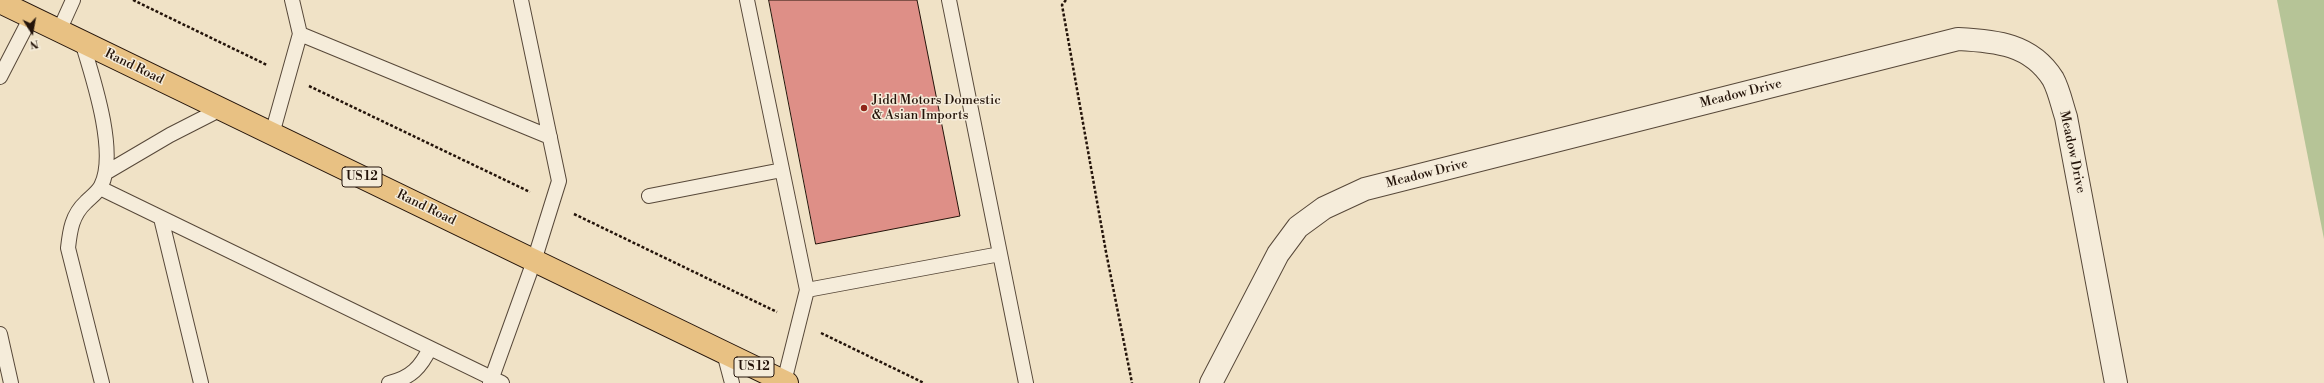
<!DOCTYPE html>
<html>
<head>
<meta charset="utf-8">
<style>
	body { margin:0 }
	#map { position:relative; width:2324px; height:383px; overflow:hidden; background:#f0e2c6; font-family:"Libre Bodoni",serif }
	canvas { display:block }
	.north { position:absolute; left:12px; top:12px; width:40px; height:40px; -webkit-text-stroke:3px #f5ecda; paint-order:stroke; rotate:169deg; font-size:11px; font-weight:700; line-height:16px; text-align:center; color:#24140a }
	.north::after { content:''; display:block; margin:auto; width:14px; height:18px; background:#24140a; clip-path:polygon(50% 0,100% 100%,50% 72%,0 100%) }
</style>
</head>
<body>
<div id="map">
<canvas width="2324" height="383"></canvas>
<div class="north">N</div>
</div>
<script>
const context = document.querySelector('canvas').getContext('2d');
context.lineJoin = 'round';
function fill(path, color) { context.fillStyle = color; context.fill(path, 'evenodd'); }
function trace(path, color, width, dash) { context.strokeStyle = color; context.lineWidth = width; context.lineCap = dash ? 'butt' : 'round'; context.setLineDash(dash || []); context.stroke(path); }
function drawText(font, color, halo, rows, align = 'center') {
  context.font = font + ' "Libre Bodoni",serif'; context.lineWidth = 3; context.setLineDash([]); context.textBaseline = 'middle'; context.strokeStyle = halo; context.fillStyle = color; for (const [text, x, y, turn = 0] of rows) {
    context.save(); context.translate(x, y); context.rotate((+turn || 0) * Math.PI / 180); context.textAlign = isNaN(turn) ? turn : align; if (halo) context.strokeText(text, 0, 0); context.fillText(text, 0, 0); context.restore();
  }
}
fill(new Path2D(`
	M2277,0h47v239z`), '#b6c497');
const building = new Path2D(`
	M769,0h148l43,216 -144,28z`);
fill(building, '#de8f87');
trace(building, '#24140a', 1);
const service = new Path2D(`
	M747,0l60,290 -23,92
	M949,0l77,383
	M59,31l14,-31
	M300,34l250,103
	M82,42c11,36 36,111 19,144 -3,6 -10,11 -15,16 -14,13 -16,28 -18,46l34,135
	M0,77l31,-60
	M272,134l28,-100 -8,-34
	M107,172l63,-37 51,-26
	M100,188l402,195
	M649,196l133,-26
	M161,218l40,165
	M807,290l193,-36
	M0,334l11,49
	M724,353l8,30
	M389,383c22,-5 32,-16 41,-35
	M490,383l44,-122 25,-80 -38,-181`);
const minor = new Path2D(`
	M1211,383l67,-129 20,-27 26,-19 41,-19 593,-150c38,2 73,5 95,40 6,11 9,26 13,38l50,266`);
const primary = new Path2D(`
	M0,2l787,381`);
trace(service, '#574839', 16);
trace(minor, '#574839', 24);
trace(primary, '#24140a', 24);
trace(new Path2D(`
	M133,0l134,65
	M1066,0l-4,5 44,247 26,131
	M309,86l221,106
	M574,214l203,98
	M821,333l103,50`), '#24140a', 2.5, [3, 2]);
trace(service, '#f5ecda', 14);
trace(minor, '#f5ecda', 22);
trace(primary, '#e8c183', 22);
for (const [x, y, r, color] of [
	[864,108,4,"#8f2418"]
]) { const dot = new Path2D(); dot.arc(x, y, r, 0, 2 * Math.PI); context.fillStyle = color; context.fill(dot); trace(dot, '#f5ecda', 1.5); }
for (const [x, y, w] of [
	[362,177,40],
	[754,367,40]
]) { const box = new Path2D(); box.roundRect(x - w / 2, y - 10, w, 20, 3); context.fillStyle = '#f5ecda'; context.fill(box); trace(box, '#24140a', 1); }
drawText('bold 12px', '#24140a', null, [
	["US 12",362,177],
	["US 12",754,367]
]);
drawText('13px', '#24140a', '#f5ecda', [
	["Rand Road",134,67,26],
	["Meadow Drive",1741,94,-14],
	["Meadow Drive",2072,152,78],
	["Meadow Drive",1427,174,-14],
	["Rand Road",426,208,26]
]);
drawText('13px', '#24140a', '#f5ecda', [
	["Jidd Motors Domestic",872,101],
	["& Asian Imports",872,116]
], 'left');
</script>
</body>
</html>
